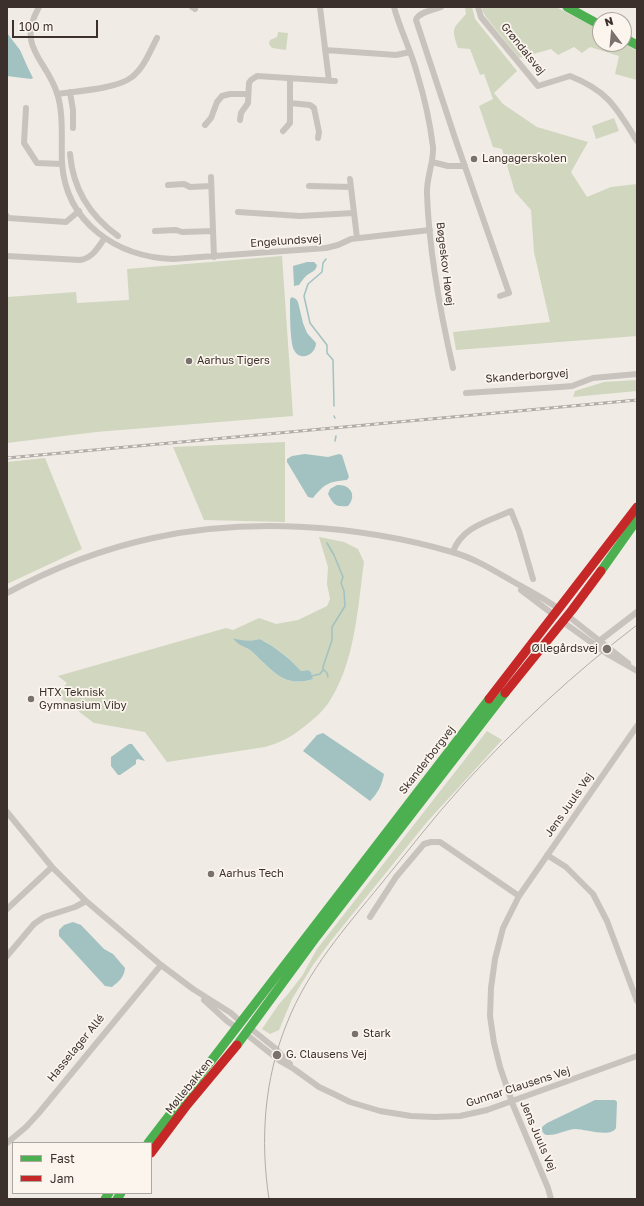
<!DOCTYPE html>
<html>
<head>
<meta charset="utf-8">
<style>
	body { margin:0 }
	#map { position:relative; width:644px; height:1206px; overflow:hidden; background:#f0ebe5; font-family:"Golos Text",sans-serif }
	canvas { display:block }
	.frame { position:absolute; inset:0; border:8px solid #3b302b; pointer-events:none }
	.legend { position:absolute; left:12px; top:1142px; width:140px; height:52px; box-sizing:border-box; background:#fbf5ee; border:1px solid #aea6a0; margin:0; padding:5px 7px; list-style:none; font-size:12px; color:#3b302b }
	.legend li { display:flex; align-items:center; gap:8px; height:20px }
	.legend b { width:20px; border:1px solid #aea6a0 }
	.north { position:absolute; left:592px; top:12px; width:40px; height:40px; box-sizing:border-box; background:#fbf5ee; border:1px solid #aea6a0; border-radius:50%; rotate:344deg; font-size:11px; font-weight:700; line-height:16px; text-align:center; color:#3b302b }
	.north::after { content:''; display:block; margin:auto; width:14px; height:18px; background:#7a716c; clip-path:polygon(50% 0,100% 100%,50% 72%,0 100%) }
	.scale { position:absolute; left:12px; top:20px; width:86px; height:18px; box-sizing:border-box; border:2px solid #3b302b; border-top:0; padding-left:5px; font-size:12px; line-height:14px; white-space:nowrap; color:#3b302b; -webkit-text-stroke:3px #fbf5ee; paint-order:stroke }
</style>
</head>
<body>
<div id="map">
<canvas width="644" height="1206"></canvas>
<div class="frame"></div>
<ul class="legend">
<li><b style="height:5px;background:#4caf50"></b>Fast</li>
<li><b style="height:5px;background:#c62828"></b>Jam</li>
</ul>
<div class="north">N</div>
<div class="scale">100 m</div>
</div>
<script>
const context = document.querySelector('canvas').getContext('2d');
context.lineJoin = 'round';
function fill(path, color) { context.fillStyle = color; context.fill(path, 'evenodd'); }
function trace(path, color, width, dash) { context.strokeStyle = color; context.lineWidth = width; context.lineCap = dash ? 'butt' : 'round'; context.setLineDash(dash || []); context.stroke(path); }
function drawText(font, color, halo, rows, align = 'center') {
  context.font = font + ' "Golos Text",sans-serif'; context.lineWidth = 3.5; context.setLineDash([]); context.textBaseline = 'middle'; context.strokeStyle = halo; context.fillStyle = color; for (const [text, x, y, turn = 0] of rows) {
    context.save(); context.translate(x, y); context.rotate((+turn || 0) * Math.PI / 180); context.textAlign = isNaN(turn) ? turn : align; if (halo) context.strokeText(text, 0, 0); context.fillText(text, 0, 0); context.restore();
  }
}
fill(new Path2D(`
	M465,7h7l3,12 42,52 -23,22 9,11 34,23 51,15 -17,30 16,25 24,-10 26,-3v152l-181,14 -3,-18 97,-10 -16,-70 -3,-42 -16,-18 -13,-43 -9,-2 -14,-41 14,-7 -9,-25 -4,1 -10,-26 -12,-1c-7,-21 -5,-19 8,-34z
	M483,7h73l44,23v14l24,-1 13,8v29l-22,-6 4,-18 -29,-9 -8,6 -8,-6 -16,8 -7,-6 -32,9 -33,-41 -4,-7z
	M278,32l10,1 -2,17 -14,-2 -3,-4 1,-4 7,-3z
	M614,118l5,13 -23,8 -4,-13z
	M282,256l11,160 -197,16 -89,11v-146l69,-5 1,11 52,-3 -2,-31z
	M637,380v11l-64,6 2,-6 29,-9z
	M285,442v80l-81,-2 -31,-73z
	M45,458l37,91 -75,35v-122z
	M319,537l25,5 14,7 6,13c-6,44 -9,97 -32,135 -6,12 -17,21 -27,29 -12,10 -25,17 -40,21l-98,15 -22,-30 -51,-9 -37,-28 10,-12 -9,-7 168,-48 7,2 26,-12 17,6 22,-4 29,-14 3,-7 -3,-15 1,-17zM234,638c8,5 17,4 26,1 16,8 29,18 41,32l7,-1 3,2 2,7c-30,10 -42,-10 -62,-28 -6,-5 -13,-6 -17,-13z
	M487,731l15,9 -75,82 -97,120 -17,23 -21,34 -13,31 -9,4 -8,-5 17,-25 9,-10 14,-18 15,-27z`), '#d1d6bf');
fill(new Path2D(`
	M7,33l13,17 8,18 5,10 -2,1 -24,-3z
	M307,262h7l3,3c-1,7 -7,7 -12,12 -2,2 -4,5 -6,8l-5,1 -1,-20z
	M292,297l4,2 2,3 5,21 4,10 9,10c0,12 -16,19 -22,7 -4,-8 -4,-36 -4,-46v-5z
	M305,454l23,3 11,-3 3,1 7,22 -2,3c-18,2 -22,3 -34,18l-5,-1 -21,-35v-3l5,-3z
	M337,485c14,-1 20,11 11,21 -13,1 -14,-1 -20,-12l2,-5z
	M233,638c9,3 17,4 27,1 17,9 28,18 41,32l7,-1 3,2 2,7c-31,10 -42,-11 -63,-29 -6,-4 -13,-5 -17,-12z
	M323,733l61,41c-2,11 -6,19 -14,27l-67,-50 14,-16z
	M129,744h3l13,17 -7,-2 -2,1v4l-16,11h-2l-7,-9v-9z
	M73,922l8,3 23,24 9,5 12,14c-1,10 -6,13 -13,19l-7,-1 -46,-50v-6l5,-5z
	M595,1100h20l2,2 -1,26c-5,10 -31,1 -41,1 -10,0 -34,15 -33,-2l5,-4z`), '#a1c2c1');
trace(new Path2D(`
	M326,259l-3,4 -1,9 -14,12 -4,12 6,27 17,22v8l6,7 1,46
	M334,416l1,2
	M335,441l1,-5
	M323,669l4,4 1,4
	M311,676l9,-2 3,-4v-3l9,-27v-13l13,-21 -1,-15 -3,-8 2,-6 -9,-22 -7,-12`), '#a1c2c1', 1.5);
trace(new Path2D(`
	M39,7c-23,40 7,52 18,86 7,21 4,48 5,70 4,60 55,94 111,96l153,-11 12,-3 13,-6 79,-9
	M192,7l3,2
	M320,7l9,74
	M394,7c6,23 17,43 23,66 7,23 13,49 16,74 1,16 -7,31 -6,47 2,59 13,117 26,174
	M441,7c-8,3 -23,5 -25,13l39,118 54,155 -9,3
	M478,7l3,10 57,69 32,-10c38,15 46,31 67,65
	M325,50l71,5 14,-3
	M70,92l3,18v18
	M57,94c20,-3 60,-5 75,-17 12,-9 18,-26 25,-39
	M290,103l20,2 4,3 5,24 -1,6
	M26,108l-2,35 13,20 25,1
	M240,120l1,-7 7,-10 1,-20 2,-3 6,-4 78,5
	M205,125l6,-7 6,-16 5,-6 8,-2h18
	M283,131l7,-8v-45
	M70,154c3,35 20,62 48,82
	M432,162l16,4h17
	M211,177l3,80
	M350,179l7,59
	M168,185l16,-1 6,3 21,-1
	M309,186l42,1
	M238,212l62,4 54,-3
	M7,216l1,2 58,4 13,-11
	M155,231l21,-1 6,2 31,-1
	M7,256l73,4c12,-2 17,-11 24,-21
	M466,393l94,-6 12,-1 21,-8 44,-4
	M453,552c8,-25 36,-31 58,-41l8,20 14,48
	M521,590l33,25
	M7,593c46,-25 95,-44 146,-55 96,-21 206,-13 299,14 22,6 41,18 60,29 16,9 32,17 47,28
	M568,616l60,47
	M563,622l46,33 28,16
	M598,642l39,-30
	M7,812l45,55 34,34 75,64 32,24 38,24 10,9
	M547,855l19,12 27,27 14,27 30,80
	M7,909l45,-42
	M370,917l26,-40 28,-33 7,-2h9l79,54
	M7,956l27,-32 10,-7 31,-10 11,-6
	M204,1000l23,21 10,7
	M250,1028l25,20 15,16
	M246,1034l34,27 14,8 25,18 17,8 14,7 30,9 31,5 24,1 25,-1 27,-6 150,-54
	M7,1143l19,-16 12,-13 123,-149
	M551,1199l-3,-11 -35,-83 -13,-38 -6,-24 -4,-27 1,-28 4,-29 8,-31 16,-32 118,-170`), '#c9c3be', 6);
trace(new Path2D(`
	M567,7l33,18
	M624,38l13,7
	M601,571l36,-51
	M237,1045l77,-105 191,-247
	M148,1143l341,-444
	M105,1199l4,-6
	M117,1199l4,-6`), '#4caf50', 9);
trace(new Path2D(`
	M505,693l67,-83 29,-39
	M489,699l148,-192
	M151,1153l36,-48 50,-60`), '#c62828', 9);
trace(new Path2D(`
	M269,1199c-9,-59 -5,-120 18,-176 21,-53 58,-95 94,-139 27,-33 53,-67 82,-99 53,-58 111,-112 174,-160`), '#b1aca8', 1);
const rail = new Path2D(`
	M7,458l630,-58`);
trace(rail, '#b1aca8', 3);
trace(rail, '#fbf5ee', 1.5, [4.5]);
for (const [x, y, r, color] of [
	[474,159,4,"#7a716c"],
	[189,361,4,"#7a716c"],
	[607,649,5,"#7a716c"],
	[31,699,4,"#7a716c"],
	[211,874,4,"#7a716c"],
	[355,1034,4,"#7a716c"],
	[277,1055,5,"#7a716c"]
]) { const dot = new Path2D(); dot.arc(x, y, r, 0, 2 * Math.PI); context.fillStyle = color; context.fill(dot); trace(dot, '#fbf5ee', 1.5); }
drawText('11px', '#3b302b', '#fbf5ee', [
	["Grøndalsvej",523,49,51],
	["Engelundsvej",286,241,-4],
	["Bøgeskov Høvej",445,264,83],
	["Skanderborgvej",527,376,-4],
	["Skanderborgvej",427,760,-52],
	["Jens Juuls Vej",569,805,-55],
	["Hasselager Allé",76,1048,-51],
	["Møllebakken",189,1086,-51],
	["Gunnar Clausens Vej",518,1087,-18],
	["Jens Juuls Vej",538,1136,67]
]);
drawText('11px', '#3b302b', '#fbf5ee', [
	["Langagerskolen",482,159],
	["Aarhus Tigers",197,361],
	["Øllegårdsvej",598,649,"right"],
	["HTX Teknisk",39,693],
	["Gymnasium Viby",39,706],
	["Aarhus Tech",219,874],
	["Stark",363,1034],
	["G. Clausens Vej",286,1055]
], 'left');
</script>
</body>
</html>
